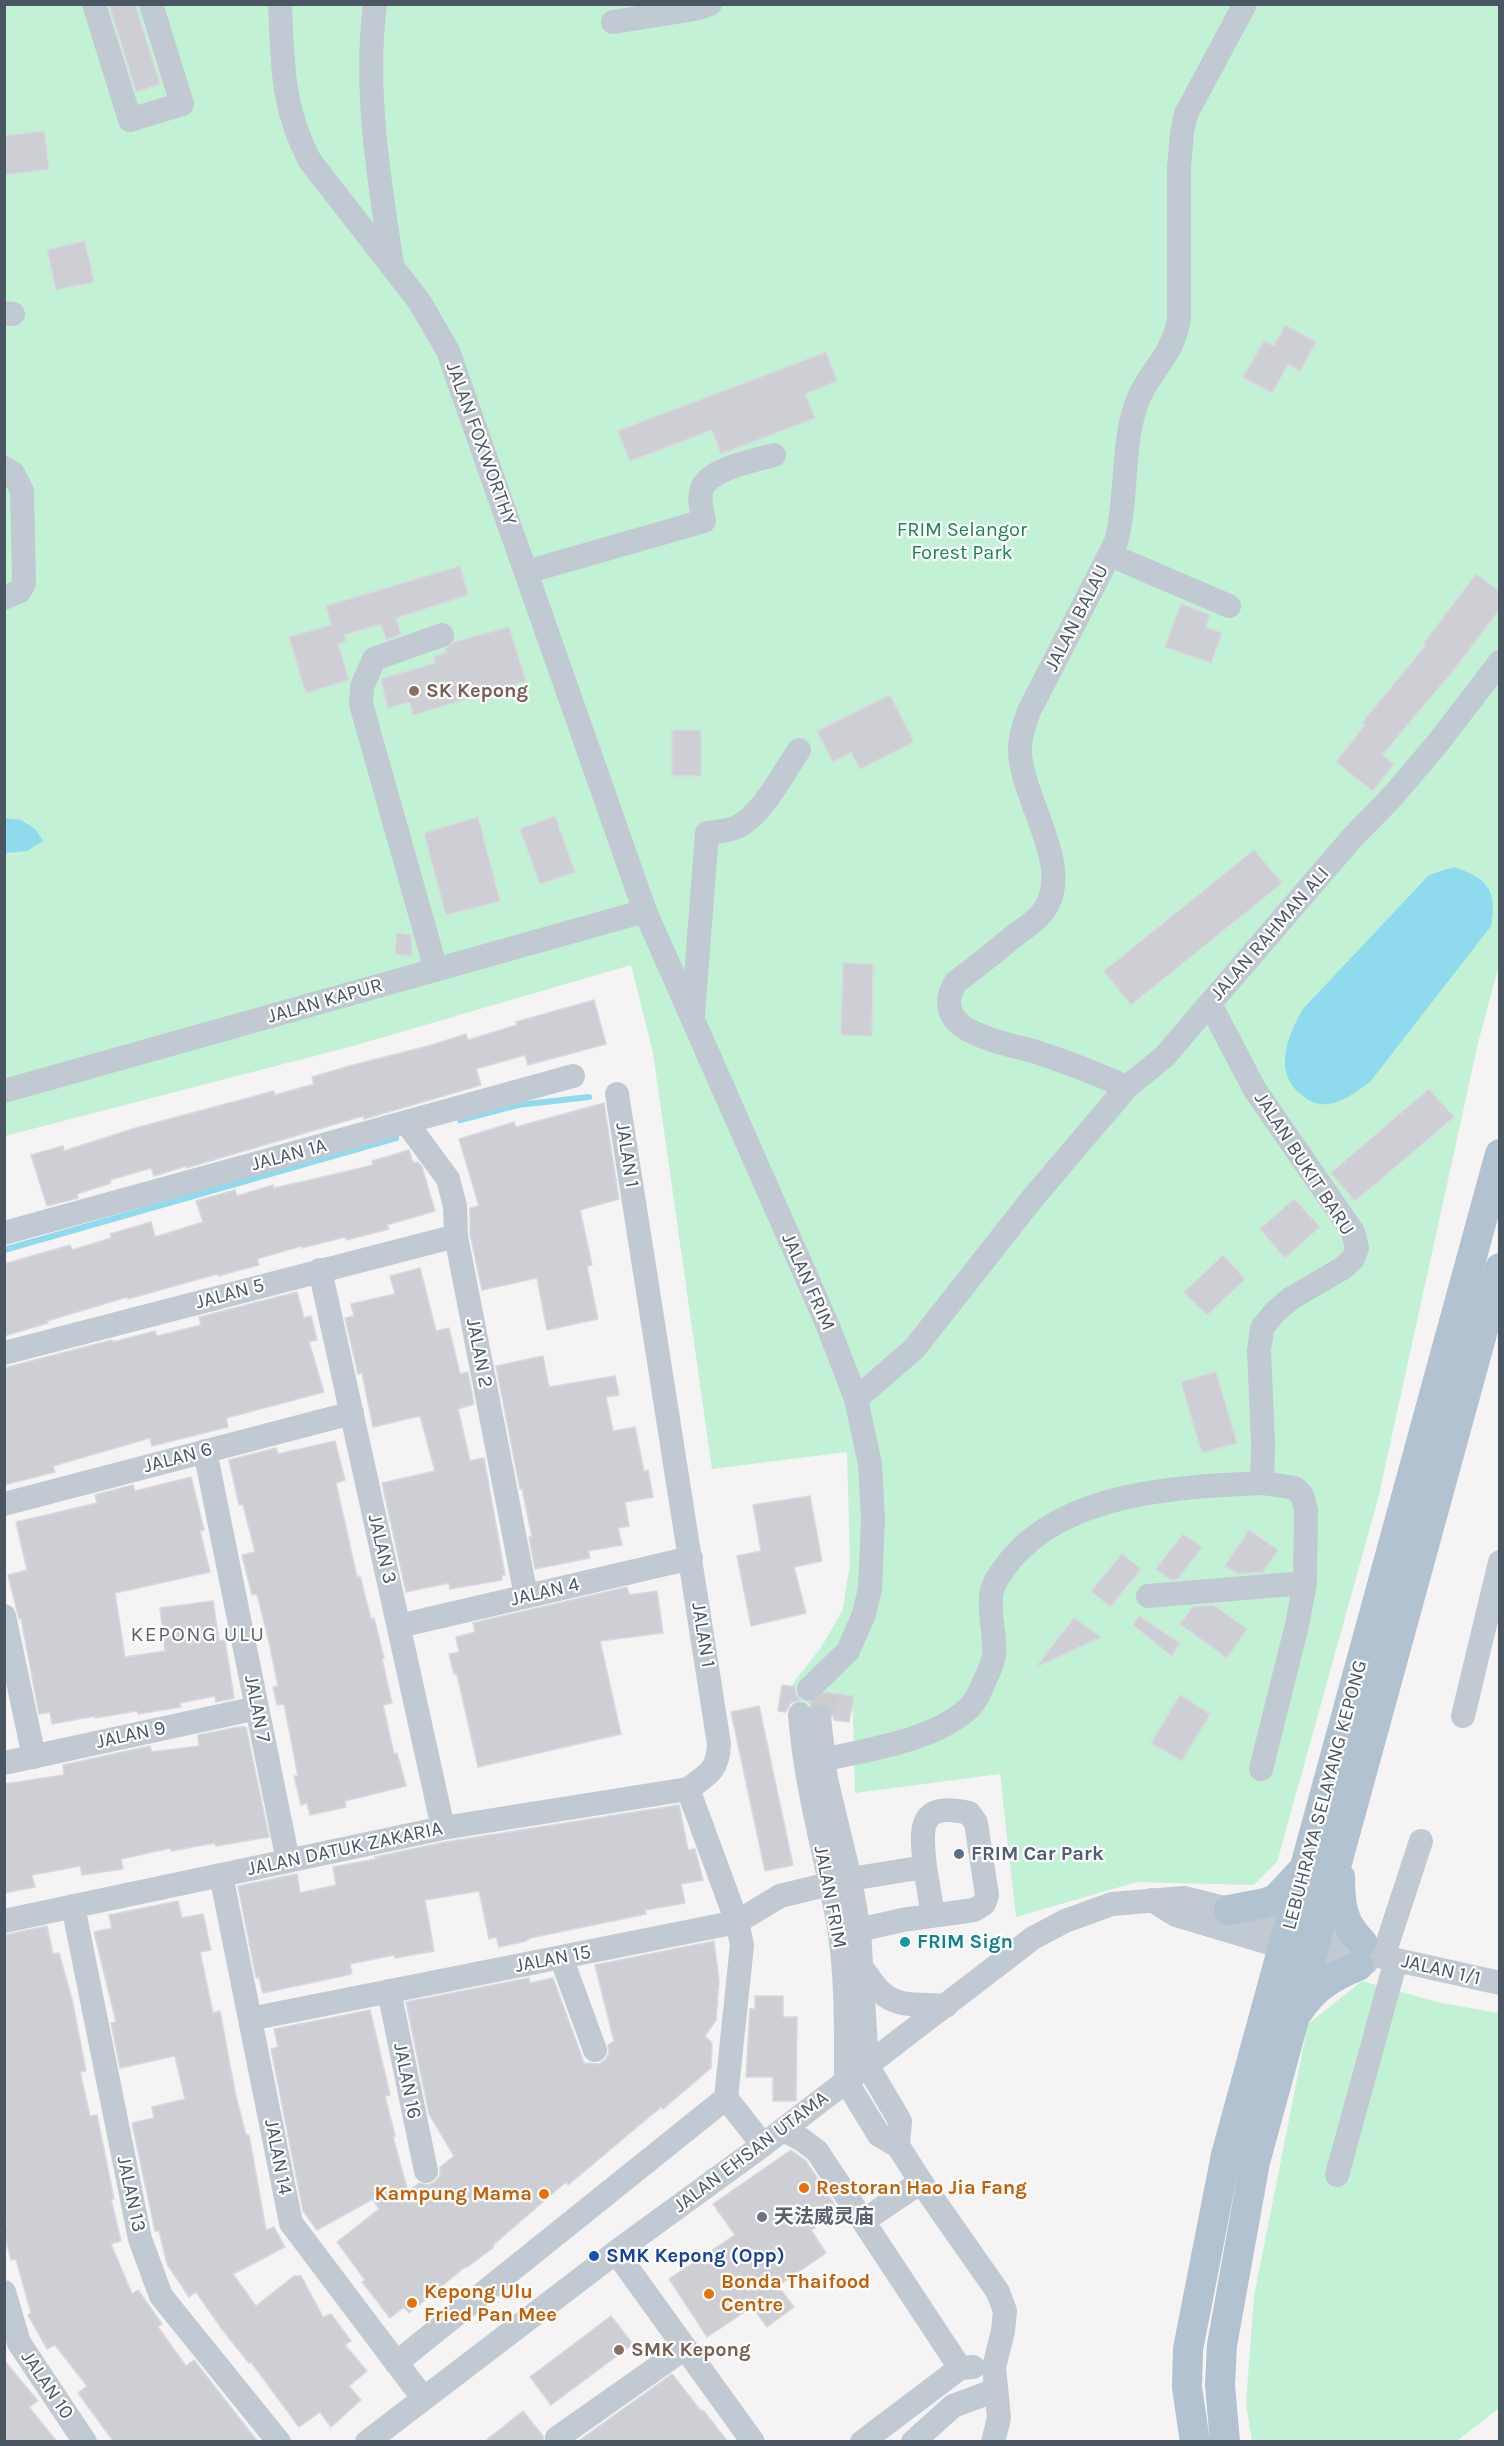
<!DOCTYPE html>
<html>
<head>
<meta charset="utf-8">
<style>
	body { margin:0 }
	#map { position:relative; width:1504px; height:2446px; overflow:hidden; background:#f5f3f3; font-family:Karla,sans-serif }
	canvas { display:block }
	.frame { position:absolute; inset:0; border:6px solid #4a5661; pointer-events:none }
</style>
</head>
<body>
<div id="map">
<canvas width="1504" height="2446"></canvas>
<div class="frame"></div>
</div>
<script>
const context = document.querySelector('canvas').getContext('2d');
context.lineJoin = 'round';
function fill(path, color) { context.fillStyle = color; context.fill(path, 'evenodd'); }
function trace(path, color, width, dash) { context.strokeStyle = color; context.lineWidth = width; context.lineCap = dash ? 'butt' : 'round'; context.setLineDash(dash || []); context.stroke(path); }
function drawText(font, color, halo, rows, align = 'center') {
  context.font = font + ' Karla,"Noto Sans SC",sans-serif'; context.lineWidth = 4.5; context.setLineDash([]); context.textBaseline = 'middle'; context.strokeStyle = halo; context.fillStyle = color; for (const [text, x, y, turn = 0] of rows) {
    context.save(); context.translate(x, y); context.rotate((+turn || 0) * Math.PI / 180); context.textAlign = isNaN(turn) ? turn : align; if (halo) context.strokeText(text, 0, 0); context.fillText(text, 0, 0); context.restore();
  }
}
fill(new Path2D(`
	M5,5h1494v960l-21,78 -100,456 -101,363 -23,23 -117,-3 -121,35 -16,-143 -145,19 -2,-81 -72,-13 41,-53 21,-37 7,-46 -3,-111 -135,17 -59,-416 -22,-88 -278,81 -348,90z
	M1362,1981l79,22 58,10v395l-42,33 -205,1 -6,-39 8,-107 54,-272z`), '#c3f1d5');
fill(new Path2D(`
	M4,818l17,2 14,9 8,12 -16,10 -22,2z
	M1454,867c33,11 44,23 37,59l-121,156c-25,18 -47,35 -73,9 -8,-8 -12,-18 -12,-29 0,-18 9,-37 17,-52l127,-135z`), '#90daee');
trace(new Path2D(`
	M460,1120l58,-15 71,-8
	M4,1250l392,-112`), '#90daee', 6);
const building = new Path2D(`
	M109,4h26l25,80 -24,8z
	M44,131l5,38 -45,6v-39z
	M85,241l9,41 -38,8 -9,-40z
	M1285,325l31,17 -16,29 -12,-7 -16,29 -29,-16 21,-36 10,5z
	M826,352l11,29 -32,13 10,24 -94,36 -9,-24 -82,31 -12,-30z
	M460,566l8,29 -72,23 5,16 -15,6 -5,-16 -37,11 2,6 -8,3 11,36 -43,13 -17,-56 42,-12 -5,-19z
	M1476,574l24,18v17l-44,58 -74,88 12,9 -21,27 -37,-29 29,-37 -3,-2 64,-78 -2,-2z
	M1181,604l29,11 -4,12 16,6 -11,30 -46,-16z
	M509,627l17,54 -113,34 -3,-13 -22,6 -7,-29 54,-16 -1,-6 12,-4 -1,-4 9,-7z
	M890,695l24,47 -54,27 -9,-17 -18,10 -16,-31z
	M672,730h29v46h-29z
	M555,816l20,56 -35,12 -20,-55z
	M478,817l22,84 -54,14 -22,-82z
	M1254,850l28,33 -151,122 -27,-34z
	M397,933l14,2 1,21 -17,-2z
	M843,963l30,1 -1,72 -31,-1z
	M594,1000l12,44 -78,21 -3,-10 -49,14 5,16 -117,34 -1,-3 -177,52v-2l-32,10 -3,-8 -41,12 1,3 -34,11 1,4 -31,8 -16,-51 32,-9 1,5 68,-22 142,-38 1,4 39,-11 -2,-7 37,-11 83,-21 34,-11 2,6 49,-15 -1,-3z
	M1429,1089l25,28 -99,84 -24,-28z
	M604,1103l15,96 -39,11 12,55 -5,1 11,53 -51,11 -10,-52 -55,12 -12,-56v-26l9,-2 -20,-67 55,-17 2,5z
	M409,1150l4,13 5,-1 4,5 13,44 -48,14 2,4 -43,11 -1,-3 -43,11 -1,-2 -44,13 2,6 -41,11 -1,-2 -89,25 -1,-2 -80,24 1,2 -44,13v-72l66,-19 2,5 39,-12 -1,-4 41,-12 4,15 48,-15 -7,-21 39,-11 2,6 36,-11 1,3 53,-12 46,-11 -1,-4z
	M1294,1199l26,28 -35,31 -25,-29z
	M1223,1255l22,24 -38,36 -23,-23z
	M420,1268l16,63 13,-3 11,46 8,-2 6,32 -16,5 12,52 14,-3 21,117h-3v5l-52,9 -1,-6 -43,9 -24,-109 53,-12 -15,-55 -47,11 -11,-54 -4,1 -13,-56 9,-2 -3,-12 44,-10 -5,-18z
	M297,1292l7,26 7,-2 6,24 -8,2 15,50 -98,26 2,9 -76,19 -2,-8 -97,28 2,6 -51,13v-117l108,-28 1,2 42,-11 2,5 44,-11 -2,-8z
	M543,1356l6,31 66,-11 4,19 -13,2 7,34 22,-4 9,44 4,-1 5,27 -28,5 4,24 -11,2 4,17 -34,6 2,7 -55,11 -6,-32h3l-10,-48h-2l-24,-123z
	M1216,1372l21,71 -35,10 -21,-71z
	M335,1441l10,39 -9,3 21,94 3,-1 11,43 3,-1 10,40 -2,1 10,44 -9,2 11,49 3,-1 9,33 -61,15 1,6 -36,8 -3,-12 -6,2 -7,-29h4l-14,-72 -7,1 -4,-18 5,-1 -9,-44 -12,-48 -5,1 -10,-40 13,-3 -12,-48 -4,1 -10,-45 47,-12 2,6z
	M191,1477l13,53 -4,1 10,41 -95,21 10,64 40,-6 -5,-43 53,-7 6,40 6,-1 9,58 -18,4 -1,-6 -35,7 1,4 -43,7 -1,-3 -42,7v-2l-43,8 -2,-12 -11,2 -18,-96 -2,1 -11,-44 19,-5 -11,-48 81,-19 -2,-8 38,-10 2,6z
	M810,1496l12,65 -28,6 12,46 -55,13 -14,-70 24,-5 -8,-46z
	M1249,1530l29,20 -15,22 -25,2 -13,-8z
	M1183,1534l19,13 -24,32 -7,1 -15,-11z
	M1122,1554l19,15 -31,38 -19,-16z
	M627,1587l2,8 28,-4 6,42 -63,8 21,93 -143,33 -21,-93h-3l-5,-20 10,-2 -3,-15 19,-5 -2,-9z
	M1213,1605l34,24 -20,29 -47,-34 13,-17z
	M1139,1616l41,27 -8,13 -39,-31z
	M1074,1618l27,19 -65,30z
	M782,1685l13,2v6l6,7 -10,3 -5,9 -8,-1z
	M826,1692l28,4 -5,26 -15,-2 -3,-11 -6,-5 -7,-1 -7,2 -3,-2 10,-3z
	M1180,1695l30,19 -28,47 -31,-18z
	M759,1706l34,159 -28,6 -34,-159z
	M239,1727h7l23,110 -53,9 -1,-3 -44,8v-3l-50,11 2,10 -41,6 -2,-9 -48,9 3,12 -31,6v-109l60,-9 -1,-10 87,-19 2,6 47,-6 -1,-11z
	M679,1805l9,45 7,-1 8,31 -22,4 4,19 -40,7 1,4 -116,24 -4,3 -27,6 -3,-10 -7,2 -10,-48 -54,9 9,51 -39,7 -1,-3 -44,9 2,10 -89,19 -4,-16 -3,1 -18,-92 59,-12 3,19 36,-8 -3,-18 43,-8 -1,-2 71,-15z
	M178,1901l4,17 21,-4 8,36 -11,2 13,61 7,-2 15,81 11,43h3l17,95 8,-3 11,20 -52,27 23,32 38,-30h7l22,41 8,-3 20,27 -6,4 22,26 -18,15 12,14 -30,27 -11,-15 -21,15 -48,-65 -2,1 -25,-31 -28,-40 -7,5 -22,-33 -8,-33h-4l-23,-108 22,-5 -2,-11 33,-8 -10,-43 -55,12 -9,-45 5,-1 -22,-90 18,-4 -3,-13z
	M47,1926l6,28 6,-1 13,46 14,72 -6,1 10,44 7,-1 17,84h-3l10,42 -10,3 21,50 6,-4 24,34 -4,3 28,39 8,-6 64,82h-144l-36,-49 9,-7 -32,-41 -8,4 -19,-34 3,-2 -15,-54 -5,1 -7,-27v-7l3,-1 -3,-15v-275z
	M714,1941l5,40 -3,39 -11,16 7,7 -1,25 -48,41 -2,-2 -93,78 -2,-3 -73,63 1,2 -28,21 -1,-1 -56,46 -5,-6 -14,11 -28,-36 3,-2 -28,-38 42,-33 -6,-10 -56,31 -14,-19 -32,-162 7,-2 -4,-18 96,-19 20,85 -5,1 10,40 -2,1 15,55 11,-9 9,2 7,-3 5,-7v-8l14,-11 -25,-42 -23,-112 123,-24 1,5 23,-5 31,85 15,1 7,-5 3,-7 -1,-7 6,-4 -19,-76z
	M755,1996h28v21h14l-1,84h-23v-24h-27l4,-68h5z
	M791,2150l15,11 33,50 -28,19 15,23 -48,33 16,21 -27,20 -15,-20 -45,30 -38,-58 66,-44 -22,-31z
	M611,2316l22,28 -82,61 -21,-28z
	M4,2360l34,41 -9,6 28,35h-53z
	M672,2374l29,37 2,-1 25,32h-151z
	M523,2411l20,25 1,6h-60z`);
fill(building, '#cdcfd5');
trace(building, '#d7d9de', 1.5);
trace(new Path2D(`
	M819,1717l9,-25`), '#caccce', 24, [24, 12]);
trace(new Path2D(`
	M94,4l36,116 52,-16 -31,-100
	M280,4c3,60 1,102 30,157l109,140 29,50 197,560 183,415 28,73 14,65 3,55 -3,70 -6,25 -16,37 -39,38
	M375,4c-11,87 4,175 17,261
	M613,22l82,-13 15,-5
	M4,313l9,1
	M4,468l9,5 9,18 2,92 -4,8 -16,7
	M1110,555l119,51
	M526,572l178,-51c-2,-10 -6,-23 -2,-33 9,-20 52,-27 72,-33
	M436,970l-75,-266 1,-17 12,-28 68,-24
	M693,1015l14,-182c10,-1 23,-2 32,-7 25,-14 44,-53 60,-76
	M1127,1087c-30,-13 -60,-25 -91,-35 -21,-6 -56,-13 -74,-26 -16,-12 -16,-29 -6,-44 20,-15 39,-30 58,-46 9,-7 21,-14 28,-23 35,-43 -21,-113 -22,-162 -1,-13 5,-27 9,-40l87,-169c12,-44 5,-93 20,-137 11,-33 37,-47 43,-87v-149l3,-37 4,-18 59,-110
	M4,1091l641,-180
	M406,1122l42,57 7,27 1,30 70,360
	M4,1233l569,-157
	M320,1270l123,558
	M4,1353l452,-117
	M856,1399l58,-50 118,-150 95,-112 37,-30 188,-219 40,-41 45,-53 63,-82
	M205,1451l83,410
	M4,1504l348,-91
	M1148,1596l157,-13
	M4,1616l30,141
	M399,1626l292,-68
	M800,1714c5,71 25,138 38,207 9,52 8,107 8,160
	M1463,1716l37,-154
	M819,1717l7,62 24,100 9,51 8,135 33,56 -2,25
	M823,1760c46,-11 109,-19 145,-51 8,-7 12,-18 16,-27 4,-8 8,-17 10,-26 2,-19 -5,-39 -3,-59 1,-15 12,-27 21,-39 58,-67 167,-71 250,-75l1,-38 -4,-94 3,-23 13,-16 15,-13 53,-31 10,-9 4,-11 -4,-16 -98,-142 -45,-86
	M4,1763l253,-55
	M1261,1769l36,-144 8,-42 1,-73 -4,-15 -7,-7 -33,-5
	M688,1789l49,133 5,23 -16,153 37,47
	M925,1867l8,48
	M221,1875l70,348 132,175
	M1152,1900l24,15 107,32 75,19 8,-3
	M73,1906l67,333 21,57 118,146
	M4,1921l439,-93 245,-39c20,-15 30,-18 31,-45l-102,-650
	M561,1957l34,93
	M1383,1957l38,-116
	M860,1965c7,9 13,20 21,27 17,17 43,11 65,14
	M389,1991l37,180
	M250,2019l487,-97 43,-26 70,-17 75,-12c-4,-38 -8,-66 44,-54l7,10 11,72 -3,9 -10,6 -72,10 -43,10
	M846,2081l33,54 19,11 23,36 77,110 7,19 -2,20 -9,36 5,51 -6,24
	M782,2130l19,9 16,12 143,217
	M1337,2175l59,-215
	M863,2221l58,-39
	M616,2252l137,190
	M4,2292l15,51 66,99
	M396,2363l330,-265
	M557,2438l128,-90
	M367,2442l249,-190 147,-107 270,-207 32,-17 47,-17 72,-6 178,44 21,15 117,26
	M862,2442l98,-74 13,-1
	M913,2442l40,-36 43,-16`), '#c1cad2', 24);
trace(new Path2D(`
	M1340,1877c0,27 2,46 22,65
	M1229,1910l36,-7 11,-4 26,-28
	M1298,2012c15,-24 35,-36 60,-46
	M1195,2442l-8,-55 1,-38 38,-194 274,-1001
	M1225,2442l-5,-57 2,-40 33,-183 245,-894`), '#b3c2d1', 30);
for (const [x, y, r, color] of [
	[414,691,6,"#8d6e63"],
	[959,1854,6,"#5c6f8a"],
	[905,1942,6,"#0f9aa8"],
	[804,2188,6,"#e8710a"],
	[544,2194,6,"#e8710a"],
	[762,2217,6,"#6b7280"],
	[594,2256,6,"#1a4fb4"],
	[709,2294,6,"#e8710a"],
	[412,2303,6,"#e8710a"],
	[619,2350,6,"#8d6e63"]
]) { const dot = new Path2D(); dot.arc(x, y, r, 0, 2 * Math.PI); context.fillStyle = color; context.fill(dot); trace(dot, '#fff', 2); }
drawText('20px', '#4a5661', '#fff', [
	["JALAN FOXWORTHY",481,444,70],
	["JALAN BALAU",1077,618,-63],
	["JALAN RAHMAN ALI",1270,934,-49],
	["JALAN KAPUR",325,1001,-16],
	["JALAN 1A",289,1155,-15],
	["JALAN 1",627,1155,81],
	["JALAN BUKIT BARU",1304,1164,57],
	["JALAN FRIM",808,1282,66],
	["JALAN 5",230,1294,-15],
	["JALAN 2",479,1353,79],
	["JALAN 6",178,1458,-15],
	["JALAN 3",382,1549,77],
	["JALAN 4",545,1592,-13],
	["JALAN 1",703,1635,81],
	["JALAN 7",257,1709,79],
	["JALAN 9",131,1735,-12],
	["LEBUHRAYA SELAYANG KEPONG",1325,1795,-75],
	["JALAN DATUK ZAKARIA",345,1849,-12],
	["JALAN FRIM",830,1897,79],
	["JALAN 15",553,1959,-11],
	["JALAN 1/1",1441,1970,13],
	["JALAN 16",407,2081,79],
	["JALAN EHSAN UTAMA",751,2152,-37],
	["JALAN 14",278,2157,79],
	["JALAN 13",131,2194,78],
	["JALAN 10",47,2385,56]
]);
drawText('20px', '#17864f', '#fff', [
	["FRIM Selangor",962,530],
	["Forest Park",962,553]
]);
drawText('bold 20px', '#785e54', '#fff', [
	["SK Kepong",426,691],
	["SMK Kepong",631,2350]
], 'left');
drawText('bold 20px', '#4e5e75', '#fff', [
	["FRIM Car Park",971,1854]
], 'left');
drawText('bold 20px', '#0d838f', '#fff', [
	["FRIM Sign",917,1942]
], 'left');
drawText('bold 20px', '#c56008', '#fff', [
	["Restoran Hao Jia Fang",816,2188],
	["Kampung Mama",532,2194,"right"],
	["Bonda Thaifood",721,2282],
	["Centre",721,2305],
	["Kepong Ulu",424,2292],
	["Fried Pan Mee",424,2315]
], 'left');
drawText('bold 20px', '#5b616d', '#fff', [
	["天法威灵庙",774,2217]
], 'left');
drawText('bold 20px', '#164399', '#fff', [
	["SMK Kepong (Opp)",606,2256]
], 'left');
context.letterSpacing = '1.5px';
drawText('21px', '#5f6368', '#fff', [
	["KEPONG ULU",198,1635]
]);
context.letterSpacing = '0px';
</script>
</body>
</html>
